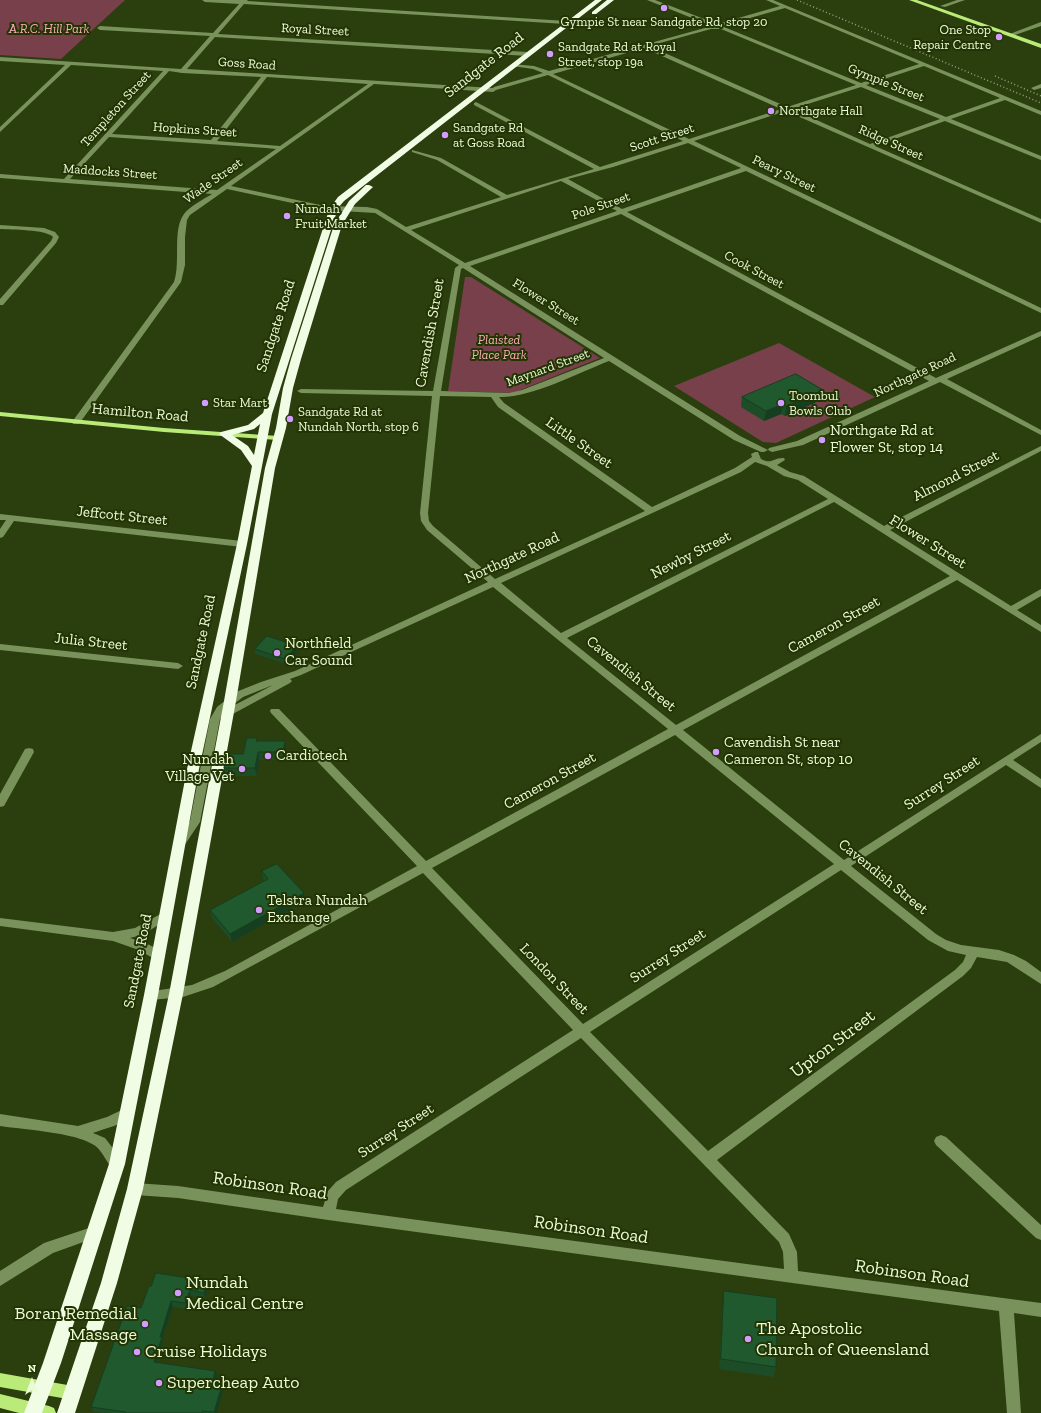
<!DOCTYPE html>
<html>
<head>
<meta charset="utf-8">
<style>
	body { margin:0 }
	#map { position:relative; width:1041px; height:1413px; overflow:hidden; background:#2b3e0e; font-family:"Zilla Slab",serif }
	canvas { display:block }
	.north { position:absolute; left:12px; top:1361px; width:40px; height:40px; -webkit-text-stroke:3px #223402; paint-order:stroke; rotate:0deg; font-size:11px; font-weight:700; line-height:16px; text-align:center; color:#ebfbda }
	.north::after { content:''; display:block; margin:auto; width:14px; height:18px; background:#ebfbda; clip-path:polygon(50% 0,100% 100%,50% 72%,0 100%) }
</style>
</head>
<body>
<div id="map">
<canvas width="1041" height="1413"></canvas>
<div class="north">N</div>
</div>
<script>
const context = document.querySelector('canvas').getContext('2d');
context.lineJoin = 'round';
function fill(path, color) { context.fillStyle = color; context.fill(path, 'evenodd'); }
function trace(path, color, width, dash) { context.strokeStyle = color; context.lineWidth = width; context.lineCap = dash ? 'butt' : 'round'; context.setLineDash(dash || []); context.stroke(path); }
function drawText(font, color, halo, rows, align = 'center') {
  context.font = font + ' "Zilla Slab",serif'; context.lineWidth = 4; context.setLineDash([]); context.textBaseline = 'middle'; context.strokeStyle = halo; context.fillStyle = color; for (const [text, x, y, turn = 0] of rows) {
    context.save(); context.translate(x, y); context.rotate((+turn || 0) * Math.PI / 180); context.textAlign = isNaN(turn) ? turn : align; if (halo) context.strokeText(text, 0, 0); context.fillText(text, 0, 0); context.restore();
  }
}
fill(new Path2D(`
	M0,0h125l-64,59 -61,-4z
	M465,277h6l129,81 -87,35 -65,-2z
	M779,343l96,54 -99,46 -13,-1 -89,-56z`), '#77404b');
fill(new Path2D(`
	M202,0h46l-1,1 336,21v2l-2,1 -337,-21 -26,30 310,18 3,2 -3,2 -313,-19 -28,32 306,19 1,-1 49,-14 -10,-4 -21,-3v-2l22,2 15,5 163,-45 -65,-26h8l57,22 9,1 59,-17 -14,-6h7l268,111v4l-36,-15 -54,19 90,37v4l-96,-39 -70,25 166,73v4l-255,-112 -92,30 347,167v5l-295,-142 -119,41 309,166 105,-47v5l-94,43 94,51v5l-101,-53 -137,63 -31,7 -4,-2 -4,2h-3l-27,-12 -125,-79c-31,12 -78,37 -110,36l5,6 148,104 83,-39 17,-11 -1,-3 4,-2h3l3,7c11,6 13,-2 23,-1l1,2 -8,5 13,7 14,4 80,50 157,-80v5l-151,79 121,76 30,-17v7l-24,14 24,15v7l-84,-52 -274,150 161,130 197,-126v8l-28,18 28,19v9l-35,-23 -155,101 85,68 10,6 15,5 38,5 15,5 12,6 15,11v12l-34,-22 -30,-5 -6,11 -8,8 -246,184 72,74 8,18 1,19 243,32v14l-27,-4 7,100h-14l-8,-102 -671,-91 -150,-22 -43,-3 -5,-2 -2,-4 2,-4 5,-2 43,3 145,21 5,-16 8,-9 237,-152 -150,-157 -210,114 -30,10 -32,3 -4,-2 -2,-3 2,-3 45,-7 33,-14 192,-105 -146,-153 -1,-2 1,-2h8l147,152 242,-132 -175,-142 -192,88 -11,4 2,2 -2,2 -59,32 -4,1 -4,-2 -3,5 -20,103 -16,24h-8l-1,-3 15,-22 20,-102 7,-12 19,-15 25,-10 34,-11 193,-89 -61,-52 -6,-9 -1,-8 12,-117 -131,-3 -4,-2 4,-2 132,2 22,-123 4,-3 -84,-52 -50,-3 -98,-21 -37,26 -3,5 -2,17v28l-4,17 -102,142h-6l-1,-2 102,-140c7,-20 -2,-52 10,-68 6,-8 20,-15 28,-20l-212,-16v-4l64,5 99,-108 -92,-6 -71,67v-5l65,-62 -65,-4v-4l181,12 29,-33 -110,-6 -3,-2 3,-2 113,7 26,-29 -34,-2zM785,8l134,56 -58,19 -137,-56 -12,-1h10zM711,29h10l135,56 -69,22 -138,-61zM644,48l137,61 -92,30 -136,-65zM924,66l76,32 -54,19 -80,-32zM169,71l13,2 79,4 -50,63 -99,-6zM548,75l135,66 -83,26 -124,-65 -2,1v2l120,64 -87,26 -66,-37 -29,-8v2l25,8 64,37 -95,30 -29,-18 -10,-2 -42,-1 -94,-20 143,-102 119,8 3,-2zM267,77l101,7 -88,62 -63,-5zM861,87l79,32 -70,25 -78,-35zM109,137l157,11 10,1 -59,41 -147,-11zM688,143l53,25 -119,41 -54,-30 45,-12zM561,181l56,30 -152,52 -54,-33zM621,214l308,167 -132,60 -28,7 -1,2 -28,-14 -270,-170zM463,268l141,90 -82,32 -13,3 -68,-2 20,-122zM440,396l51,1 7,10 147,104 -150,68 -62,-53 -4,-5 -1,-8zM755,462l12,4 17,10 14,4 30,19 -267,134 -60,-50 240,-111zM834,502l116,74 -274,149 -109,-87zM273,685l-44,23 14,-11zM675,735l159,129 -251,160 -151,-156zM841,870l87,70 20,11 18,4 -3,7 -8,8 -247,181 -118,-119zM581,1038l198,204 4,10 1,17 -448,-60 2,-10 8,-9z
	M957,0h8l-20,7 -5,-1z
	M1041,22v4l-29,10 -5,-1z
	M1041,84v4l-7,2 -3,-2z
	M0,225l44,3 11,4 4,5 -3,6 -53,62h-3v-6l51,-58 2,-4c-7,-8 -42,-7 -53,-8z
	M0,514l242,27 4,3 -4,3 -228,-26 -11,16 -3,1v-9l6,-9h-6z
	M0,644l178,19 5,3 -5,3 -178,-19z
	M29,748l4,1 1,3 -30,54 -4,1v-13l25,-45z
	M166,911l4,1 2,3 -2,3 -28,17 -12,3c9,3 30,9 35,18l-2,3 -4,2 -23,-12 -23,-8 -113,-15v-8l113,14 22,-4z
	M128,1107l5,2 1,4c-4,10 -31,16 -41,20l12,5 17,22 2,4 -2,4 -5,2c-11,-4 -13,-19 -23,-25 -21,-13 -68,-15 -94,-19v-12l78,12 29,-9z
	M941,1135l5,2 95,88v15l-5,-2 -100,-93 -2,-4 2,-4z
	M95,1226l5,2 2,4 -2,4 -47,17 -53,33v-15l44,-28z`), '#79915b');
fill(new Path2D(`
	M909,0h8l124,44v4z
	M0,412l164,16 114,8 4,2 -4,2 -114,-8 -164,-16z
	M0,1373l73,13 5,2 2,5 -2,5 -5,2 -73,-13z
	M0,1394l49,12 5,2 2,5h-37l-19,-5z`), '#baeb78');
fill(new Path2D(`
	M595,0h7l-258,201 -6,7 -66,206 -25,130 -48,225 -41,226 -33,169 -64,199 -19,50h-18l19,-50 66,-199 35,-169 43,-226 50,-225 15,-78 -11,-16 -22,-16 2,-2 27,-7 15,-12 63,-194 4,-11 8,-11zM260,424l-6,31 -6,-9 -16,-11 22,-6z
	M607,0h7l-18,14h-4v-2z
	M366,185h3l4,2 -18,17 -13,21 -41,134 -8,29 -7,40 -11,40 -39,233 -53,293 -40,195 -26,94 -42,130h-18l44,-130 26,-94 42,-195 55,-293 41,-233 11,-40 7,-40 8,-29 43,-134 15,-24z`), '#f0fce3');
trace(new Path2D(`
	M797,0l244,103
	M995,76l46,20`), '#93a47d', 1.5, [1, 2.5]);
fill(new Path2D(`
	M742,397l79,3 -36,16 -4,-2 -17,7 -23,-14z
	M255,649l43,2 -12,13 -31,-10z
	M257,741h28l1,8 -1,11h-26l-2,16h-32l-1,-8 19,-14z
	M262,871l43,30 -73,41 -20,-24 -2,-8 54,-29 -1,-1z
	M208,1281l1,5 -4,12 -14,-2 -4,13 -14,-2 -11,32 1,3 -6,21 58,8 2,5 -2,8 7,1 1,5 -6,23h-113l-10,-1 -3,-5 60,-121z
	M724,1291l52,76 -2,10 -55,-8 4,-68z`), '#1c4d27');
fill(new Path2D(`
	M823,390l-2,10 -36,16 1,-10z
	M783,404l-2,10 -17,7 2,-10z
	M297,646l1,5 -12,13 -1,-5z
	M285,741l1,8 -1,11 -2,-8z
	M258,752l1,8 -2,16 -2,-8z
	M304,893l1,8 -73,41 -2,-8z
	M208,1281l1,5 -4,12 -1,-5z
	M190,1290l1,6 -4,13 -2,-6z
	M171,1301l2,6 -11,32 1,3 -8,25 -1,-5 6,-25z
	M215,1371l2,5 -4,13 -1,-5z
	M222,1385l1,5 -6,23h-3z`), '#163e20');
const building = new Path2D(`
	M796,374l27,16 -37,16 -3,-2 -17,7 -24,-14z
	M267,636l30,10 -12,13 -30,-10z
	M247,738h10l-1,3h29l-2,11h-25l-3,16h-31l2,-14h17z
	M277,864l27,29 -74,41 -20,-24 58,-31 -6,-8z
	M156,1273l52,8 -4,12 -14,-3 -5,13 -14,-2 -11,36h2l-8,25 61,9 -3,13 10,1 -8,27 -12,-1v2h-77l1,-1 -35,-5 36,-101 14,2 8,-22h2z
	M724,1291l53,7 -1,69 -55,-8z`);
fill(building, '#20592d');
trace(building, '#163e20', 1);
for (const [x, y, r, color] of [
	[664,8,4,"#d19dfe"],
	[999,37,4,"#d19dfe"],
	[550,54,4,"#d19dfe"],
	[771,111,4,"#d19dfe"],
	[445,135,4,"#d19dfe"],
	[287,216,4,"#d19dfe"],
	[205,403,4,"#d19dfe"],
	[781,403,4,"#d19dfe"],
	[290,419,4,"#d19dfe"],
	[822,440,4,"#d19dfe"],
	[277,653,4,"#d19dfe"],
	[716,752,4,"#d19dfe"],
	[268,756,4,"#d19dfe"],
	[242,769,4,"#d19dfe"],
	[259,910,4,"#d19dfe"],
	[178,1293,4,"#d19dfe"],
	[145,1324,4,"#d19dfe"],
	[748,1339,4,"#d19dfe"],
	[137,1352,4,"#d19dfe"],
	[159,1383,4,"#d19dfe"]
]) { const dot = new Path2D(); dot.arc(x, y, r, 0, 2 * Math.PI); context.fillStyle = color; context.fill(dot); trace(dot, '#223402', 1.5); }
drawText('13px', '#ebfbda', '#223402', [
	["Gympie St near Sandgate Rd, stop 20",664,22,"center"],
	["One Stop",991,30,"right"],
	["Repair Centre",991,45,"right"],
	["Sandgate Rd at Royal",558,47],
	["Street, stop 19a",558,62],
	["Northgate Hall",779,111],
	["Sandgate Rd",453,128],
	["at Goss Road",453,143],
	["Nundah",295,209],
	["Fruit Market",295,224],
	["Toombul",789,396],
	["Bowls Club",789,411],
	["Star Mart",213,403],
	["Sandgate Rd at",298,412],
	["Nundah North, stop 6",298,427]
], 'left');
drawText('italic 13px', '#faaebb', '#223402', [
	["A.R.C. Hill Park",49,29],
	["Plaisted",499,340],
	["Place Park",499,355]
]);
drawText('13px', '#ebfbda', '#223402', [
	["Royal Street",315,30,3],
	["Goss Road",247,64,4],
	["Gympie Street",886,83,22],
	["Templeton Street",116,109,-48],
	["Hopkins Street",195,130,4],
	["Scott Street",662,138,-18],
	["Ridge Street",891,143,24],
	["Maddocks Street",110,172,4],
	["Peary Street",784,174,26],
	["Wade Street",213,181,-35],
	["Pole Street",601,206,-19],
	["Cook Street",754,270,28],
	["Flower Street",546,302,32],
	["Maynard Street",548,368,-20],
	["Northgate Road",915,375,-25]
]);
drawText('15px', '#ebfbda', '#223402', [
	["Sandgate Road",484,65,-38],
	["Sandgate Road",276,326,-72],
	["Cavendish Street",430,333,-80],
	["Hamilton Road",140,413,5],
	["Little Street",579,443,35],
	["Almond Street",956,476,-27],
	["Jeffcott Street",122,516,6],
	["Flower Street",928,542,32],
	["Newby Street",691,555,-27],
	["Northgate Road",512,558,-25],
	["Cameron Street",834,625,-29],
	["Julia Street",91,642,6],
	["Sandgate Road",201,642,-78],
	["Cavendish Street",631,674,39],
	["Cameron Street",550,781,-29],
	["Surrey Street",942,783,-33],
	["Cavendish Street",883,877,39],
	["Surrey Street",668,956,-33],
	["Sandgate Road",138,961,-79],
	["London Street",554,979,46],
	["Surrey Street",396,1131,-33]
]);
drawText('15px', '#ebfbda', '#223402', [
	["Northgate Rd at",830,431],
	["Flower St, stop 14",830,448],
	["Northfield",285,644],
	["Car Sound",285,661],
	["Cavendish St near",724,743],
	["Cameron St, stop 10",724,760],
	["Cardiotech",276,756],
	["Nundah",234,760,"right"],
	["Village Vet",234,777,"right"],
	["Telstra Nundah",267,901],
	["Exchange",267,918]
], 'left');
drawText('18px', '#ebfbda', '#223402', [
	["Upton Street",833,1044,-37],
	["Robinson Road",270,1186,8],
	["Robinson Road",591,1230,8],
	["Robinson Road",912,1274,8]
]);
drawText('18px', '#ebfbda', '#223402', [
	["Nundah",186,1283],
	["Medical Centre",186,1304],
	["Boran Remedial",137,1314,"right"],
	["Massage",137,1335,"right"],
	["The Apostolic",756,1329],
	["Church of Queensland",756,1350],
	["Cruise Holidays",145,1352],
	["Supercheap Auto",167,1383]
], 'left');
</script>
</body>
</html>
